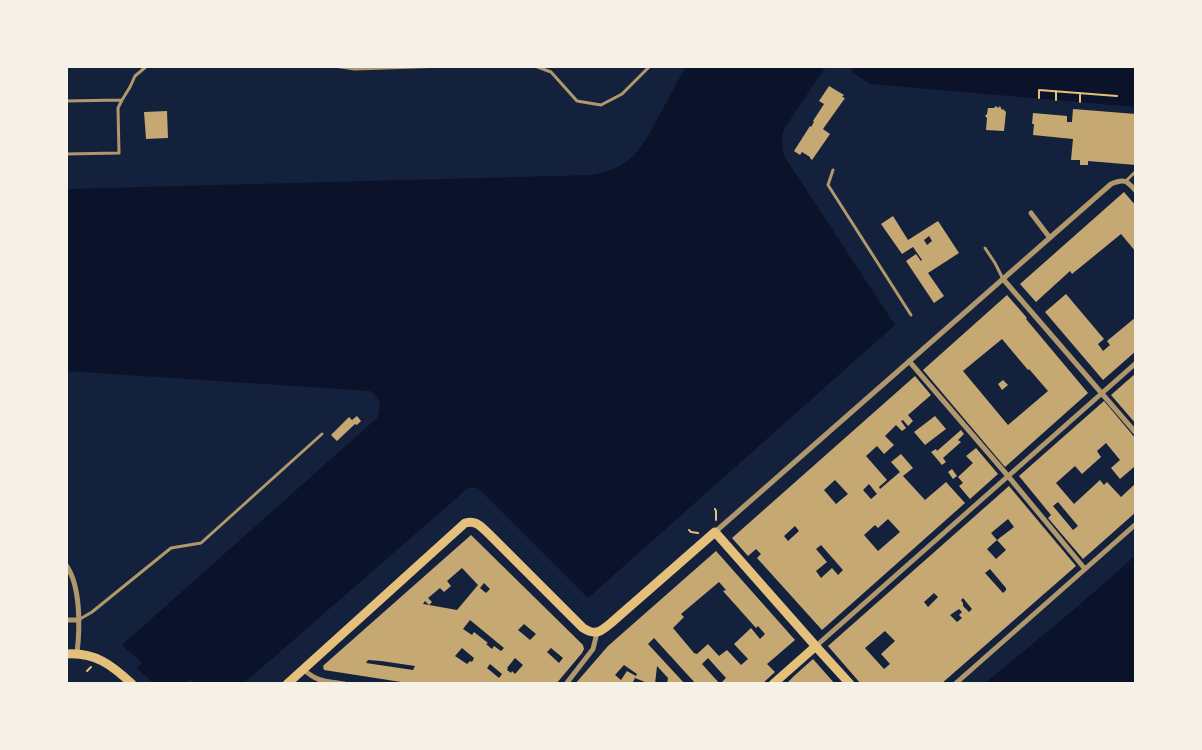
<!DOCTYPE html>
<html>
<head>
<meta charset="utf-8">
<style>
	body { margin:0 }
	#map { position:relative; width:1202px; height:750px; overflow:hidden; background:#14213d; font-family:Inter,sans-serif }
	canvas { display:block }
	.frame { position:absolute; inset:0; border:68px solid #f6f1e7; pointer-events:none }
</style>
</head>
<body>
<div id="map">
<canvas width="1202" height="750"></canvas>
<div class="frame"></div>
</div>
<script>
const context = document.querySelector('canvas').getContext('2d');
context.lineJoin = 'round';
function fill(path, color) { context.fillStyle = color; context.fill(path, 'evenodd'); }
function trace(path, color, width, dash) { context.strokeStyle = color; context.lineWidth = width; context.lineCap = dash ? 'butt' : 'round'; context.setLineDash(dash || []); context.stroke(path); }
fill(new Path2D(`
	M686,66h140l-42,63c-3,11 -3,19 2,30l109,166 -307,273 -109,-109 -6,-2 -6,2 -224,195h-48l-3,-4h-3l-5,4h-66l23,-20v-2l-19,-17 255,-227c5,-11 4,-20 -7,-27l-304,-20v-182l525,-14c41,-6 51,-28 69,-61 9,-16 17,-32 26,-48z
	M853,66h283v41l-266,-23c-7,-4 -10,-8 -18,-11z
	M1136,555v129h-152l94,-78z`), '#0b132b');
fill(new Path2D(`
	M135,666l19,18h-38z`), '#14213d');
fill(new Path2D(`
	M829,86l15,9 -2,2 3,1 -22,31 7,5 -18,26 -2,-2v-1l-8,-5 -2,3 -6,-4 16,-25 1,1 3,-5 -1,-1 11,-17 -5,-3z
	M996,106l2,2 2,-2 2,4 1,-1 3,3 -2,19 -18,-1 1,-12 -2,-2 2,-2 1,-6h6z
	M1073,109l63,5v51l-48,-4v4h-8v-5h-9l2,-21 -40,-4 1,-11h-2l1,-11 34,3v6h5z
	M167,111l1,27 -22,1 -2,-27z
	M1124,192l12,14v46l-15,-18 -49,40 -2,-3 -34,31 -16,-18z
	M893,216l15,24 30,-19 21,32 -31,20 16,23 -10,7 -28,-42 10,-7 5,7 1,-1 -9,-13 -11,7 -21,-30zM929,236l3,5 -5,4 -3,-5z
	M1066,294l38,45 -6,5 5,7 7,-6 -3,-4 29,-24v34l-33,29 -58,-68z
	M1007,295l20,23 -1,1 62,74 -83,74 -82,-97zM1002,339l26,31 1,-1 19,22 -40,34 -45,-54z
	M1136,373v51l-25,-29z
	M915,376l16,19 -23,20 5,6 -5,5 -5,-6 -2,1 5,7 -4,3 -6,-6 -11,11 9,9 -10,9 -7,-8 -11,10 21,24 -8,7 1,2 20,-17 -9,-10 10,-8 12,14 -10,8 22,24 21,-18 19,21 -143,127 -65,-72 4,-4 -5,-5 -8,7 -16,-18zM835,480l13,14 -12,10 -12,-14zM869,484l8,10 -6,5 -8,-9zM888,519l12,13 -22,19 -14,-16 11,-10 3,3zM795,526l4,5 -11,10 -4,-5zM821,545l22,25 -5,5 -6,-7 -11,10 -5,-7 11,-9 -11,-13z
	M1003,380l5,5 -6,5 -4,-6z
	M1104,401l32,38v30l-2,-2 -14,12 -9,-11 9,-8 -14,-17 -9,8 4,6 -19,17 -7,-8 -19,17 18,21 26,-24 4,5 3,-3 14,15 15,-14v29l-53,47 -35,-41 3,-3 -32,-39zM1058,502l20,24 -5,4 -20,-24z
	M357,416l4,5 -4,4 -2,-1 -18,17 -6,-6 18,-18 3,3z
	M935,416l11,13 -21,16 -11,-13z
	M961,430l3,4 -6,6 3,2 -18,16 3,4 -4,3 -11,-13 5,-3 1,2z
	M976,448l22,26 -28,25 -11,-13 4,-3 -5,-6 15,-14 -7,-7z
	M952,469l5,7 -4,3 -5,-7z
	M1009,486l67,80 -135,118h-80l-33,-38zM1008,519l6,8 -17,13 -6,-7zM997,540l9,10 -10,9 -9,-10zM990,569l16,19v2l-3,3 -18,-20zM934,593l4,4 -10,10 -4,-5zM963,598l9,11 -3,3 -6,-6v-3l-2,-3zM959,609l3,3 -3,3 3,3 -5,4 -7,-7zM885,631l10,10 -14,13 9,10 -6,5 -19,-21z
	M471,535l112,110 1,4 -2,4 -26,31h-142l-90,-14 -1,-4 2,-2zM462,568l16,17 -21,25 -28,-5 -6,-1 2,-3 4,4 3,-3 -4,-4 12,-10 4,4 7,-6 -4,-5zM484,583l6,6 -4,4 -6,-5zM470,620l34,28 -3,3 -7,-5 -2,3 -6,-5 2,-1 -14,-11 -2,3 -9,-6zM524,624l12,10 -6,6 -12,-10zM462,648l12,10 -2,4 -2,-1 -3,3 -12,-8zM551,648l12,10 -4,5 -12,-11zM515,658l8,7 -8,9 -3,-3 -1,2 -4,-3 1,-2h-1zM368,660l13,1 34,5 -2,4 -47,-7zM490,664l12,10 -3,4 -12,-10z
	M716,551l79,89 -28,24 8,8 -13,12h-42l6,-6 -18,-20 -6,6 18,20h-24l-42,-46 -6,6 37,40h-18l1,-6 -11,-12 -2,18h-11l1,-2 -10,-4 -3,6h-57l33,-38zM719,582l7,8 -3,1 33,37 2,-2 7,8 -5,5 -9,-11 -17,16 14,15 -7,6 -14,-15 -8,6 -11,-12 -11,10 -3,-1 -21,-25 11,-11 -3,-3zM624,665l13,9 -1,2 -9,-5 -6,9 -6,-5z
	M813,659l22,25h-49l8,-8z`), '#c6a872');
trace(new Path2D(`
	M1039,98v-8l78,6
	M1056,100v-9
	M1080,102v-9
	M715,509l1,2v9
	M689,530l2,2 7,1
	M87,671l4,-4`), '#e5c07b', 2);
trace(new Path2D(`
	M334,66l21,3 91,-3
	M535,66l16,6 26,29 24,4 21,-11 28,-28
	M66,101l56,-1
	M66,154l53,-1 -1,-45 4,-8 8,-13 5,-11 12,-10
	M833,170l-5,15 83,130
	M1126,181l10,-10
	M985,248l10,15 8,16
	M80,619l12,-7 79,-64 30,-5 121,-109`), '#b1986c', 3);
trace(new Path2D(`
	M1031,213l19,25
	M1003,279l133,154
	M909,361l99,115 77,93
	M715,532l396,-348c14,-6 16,-3 25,7
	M66,565c15,21 14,63 11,88
	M66,620h13
	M816,646l320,-283
	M303,669c14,13 22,12 41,15
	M566,684l27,-35 4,-16
	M955,684l181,-160`), '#b1986c', 5);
trace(new Path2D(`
	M66,654c29,-2 46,11 66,30
	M287,684l178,-161c12,-3 16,4 24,11l94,94c13,8 17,4 28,-5l104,-91 105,119 30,33
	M773,684l43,-38`), '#e5c07b', 9);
</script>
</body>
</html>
